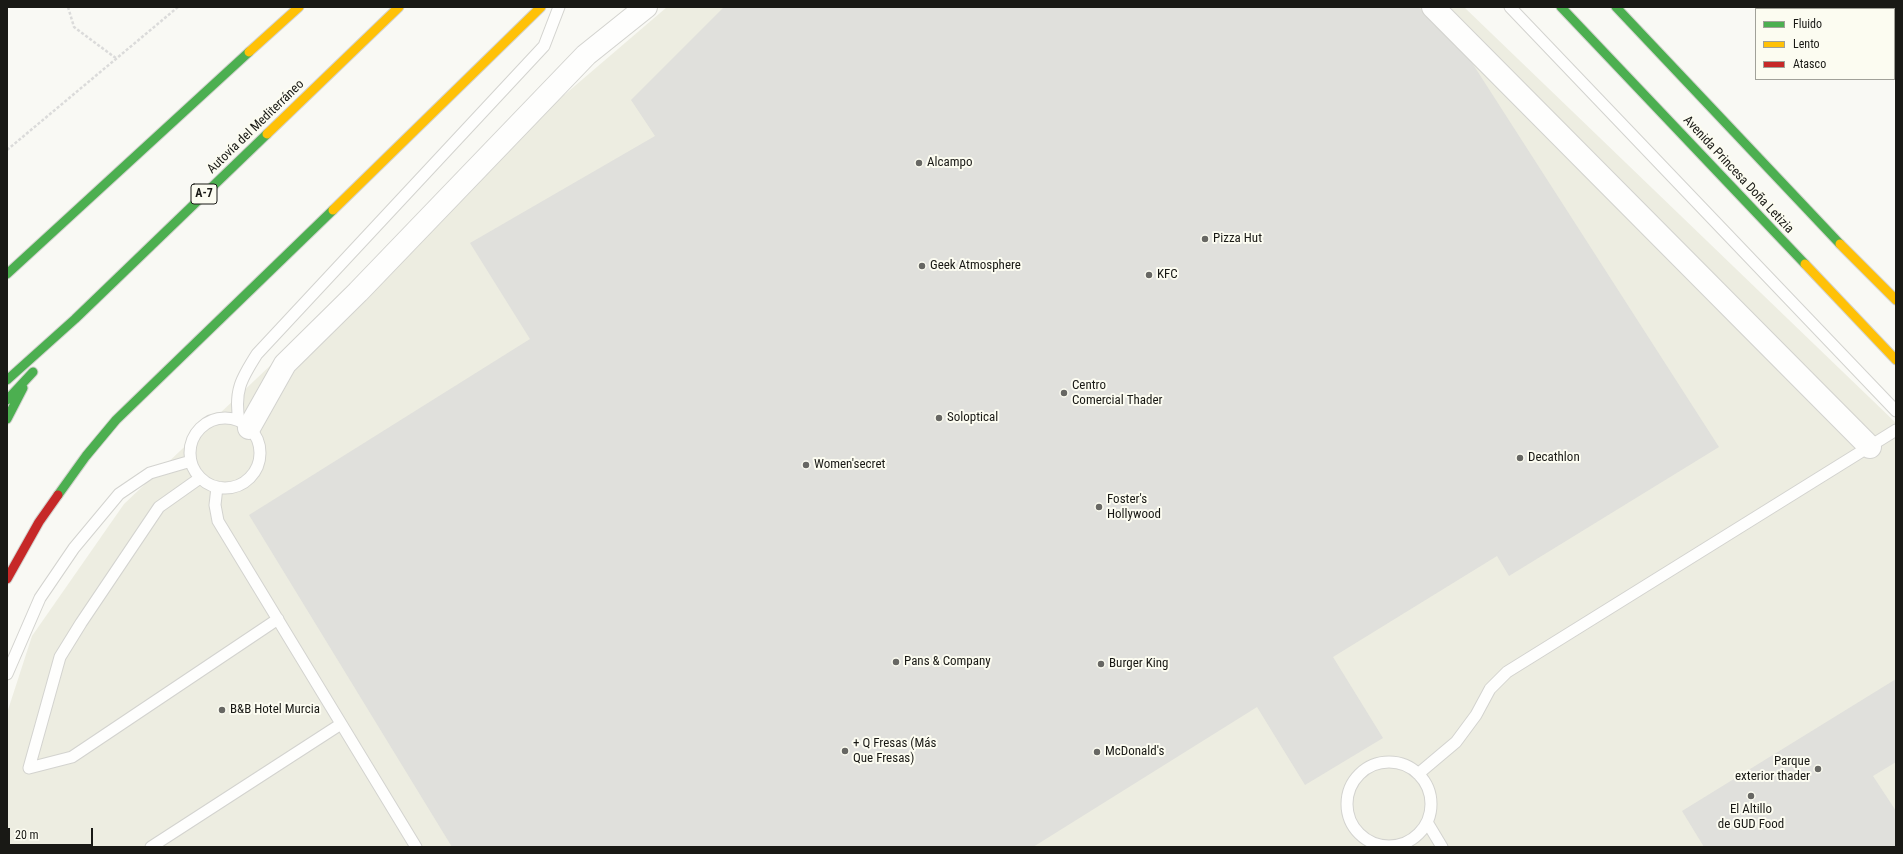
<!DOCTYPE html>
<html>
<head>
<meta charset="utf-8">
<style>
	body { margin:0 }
	#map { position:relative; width:1903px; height:854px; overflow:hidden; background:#f9f9f4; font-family:"Roboto Condensed",sans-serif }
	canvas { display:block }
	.frame { position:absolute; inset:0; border:8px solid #191915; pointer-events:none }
	.legend { position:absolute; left:1755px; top:8px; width:140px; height:72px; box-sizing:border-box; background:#fcfcf1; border:1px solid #a1a199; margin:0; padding:5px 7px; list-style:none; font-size:12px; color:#191915 }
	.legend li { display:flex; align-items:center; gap:8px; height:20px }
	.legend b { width:20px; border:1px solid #a1a199 }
	.scale { position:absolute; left:8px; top:828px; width:85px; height:18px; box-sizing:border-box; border:2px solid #191915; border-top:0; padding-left:5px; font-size:12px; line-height:14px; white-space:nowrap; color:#191915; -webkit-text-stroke:3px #fcfcf1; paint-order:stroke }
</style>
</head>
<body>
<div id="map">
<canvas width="1903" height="854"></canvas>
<div class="frame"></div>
<ul class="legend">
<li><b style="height:5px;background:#4caf50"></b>Fluido</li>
<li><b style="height:5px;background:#ffc107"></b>Lento</li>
<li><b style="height:5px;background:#c62828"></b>Atasco</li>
</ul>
<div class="scale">20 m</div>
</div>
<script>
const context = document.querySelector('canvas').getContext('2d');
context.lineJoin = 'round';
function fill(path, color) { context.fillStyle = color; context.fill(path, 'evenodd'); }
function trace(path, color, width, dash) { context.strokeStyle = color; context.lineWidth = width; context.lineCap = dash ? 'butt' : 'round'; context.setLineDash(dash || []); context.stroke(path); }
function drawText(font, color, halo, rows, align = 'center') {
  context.font = font + ' "Roboto Condensed",sans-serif'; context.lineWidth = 4; context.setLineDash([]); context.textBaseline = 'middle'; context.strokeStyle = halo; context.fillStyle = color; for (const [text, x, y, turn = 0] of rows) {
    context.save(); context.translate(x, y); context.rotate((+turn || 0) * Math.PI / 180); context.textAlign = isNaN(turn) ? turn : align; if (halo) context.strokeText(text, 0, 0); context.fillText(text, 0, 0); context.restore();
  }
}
fill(new Path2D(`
	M667,7h797l432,416v424h-1889v-134l25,-77 92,-132 355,-336z`), '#edede1');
fill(new Path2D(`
	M724,7h694l40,34 261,406 -210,129 -12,-20 -164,101 50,81 -78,47 -48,-78 -224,140h-581l-203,-332 281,-176 -60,-96 185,-107 -24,-36z
	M1896,679v83l-23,14 23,35v36h-192l-22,-36z`), '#e0e0dc');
const lane = new Path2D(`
	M1510,7l386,404
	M190 453a35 35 0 1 1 70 0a35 35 0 1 1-70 0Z
	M239,421c-5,-30 2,-42 18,-67l287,-308 15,-39
	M200,478l-41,29 -78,116 -21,34 -31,111 43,-11 206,-138
	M217,487l-2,18 3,16 198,326
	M7,674l33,-76 34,-50 45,-54 31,-21 41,-12
	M1347 804a42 42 0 1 1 84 0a42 42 0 1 1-84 0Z
	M1418,774l38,-32 20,-27 14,-26 17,-17 389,-242
	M1427,822l15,25
	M151,847l190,-123`);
const street = new Path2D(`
	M1433,7l437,440
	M249,428l36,-64 73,-72 228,-237 60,-48`);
const fast = new Path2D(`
	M1561,7l244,257
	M1616,7l224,237
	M7,274l242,-222
	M7,380l68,-61 192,-185
	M7,400l26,-28
	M7,419l16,-31
	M58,495l28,-39 30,-36 217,-210`);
const slow = new Path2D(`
	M249,52l50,-45
	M267,134l132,-127
	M333,210l208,-203
	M1840,244l56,56
	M1805,264l91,96`);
const jam = new Path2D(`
	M7,579l32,-57 19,-27`);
trace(lane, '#d3d3cf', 13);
trace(street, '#d3d3cf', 24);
trace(fast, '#d3d3cf', 11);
trace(slow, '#d3d3cf', 11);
trace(jam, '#d3d3cf', 11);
trace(new Path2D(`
	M68,7l6,20 43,32
	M7,150l171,-143`), '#dbdbda', 2.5, [3, 2]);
trace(lane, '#fefefd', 11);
trace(street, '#fefefd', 22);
trace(fast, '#4caf50', 9);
trace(slow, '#ffc107', 9);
trace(jam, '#c62828', 9);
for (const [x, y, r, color] of [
	[919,163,4,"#676763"],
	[1205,239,4,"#676763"],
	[922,266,4,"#676763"],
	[1149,275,4,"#676763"],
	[1064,393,4,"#676763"],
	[939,418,4,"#676763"],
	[1520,458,4,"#676763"],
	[806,465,4,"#676763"],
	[1099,507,4,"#676763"],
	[896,662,4,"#676763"],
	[1101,664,4,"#676763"],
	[222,710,4,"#676763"],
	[845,751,4,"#676763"],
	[1097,752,4,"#676763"],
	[1818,769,4,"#676763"],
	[1751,796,4,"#676763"]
]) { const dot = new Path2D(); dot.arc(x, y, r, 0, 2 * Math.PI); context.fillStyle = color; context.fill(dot); trace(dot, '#fcfcf1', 1.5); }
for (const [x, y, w] of [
	[204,194,26]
]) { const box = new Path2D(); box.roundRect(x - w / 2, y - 10, w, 20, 3); context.fillStyle = '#fcfcf1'; context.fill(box); trace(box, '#191915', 1); }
drawText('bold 12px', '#191915', null, [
	["A-7",204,194]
]);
drawText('13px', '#191915', '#fcfcf1', [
	["Autovía del Mediterráneo",256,127,-44],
	["Avenida Princesa Doña Letizia",1738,175,47]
]);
drawText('13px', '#191915', '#fcfcf1', [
	["Alcampo",927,163],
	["Pizza Hut",1213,239],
	["Geek Atmosphere",930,266],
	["KFC",1157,275],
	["Centro",1072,386],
	["Comercial Thader",1072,401],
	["Soloptical",947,418],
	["Decathlon",1528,458],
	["Women'secret",814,465],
	["Foster's",1107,500],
	["Hollywood",1107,515],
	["Pans & Company",904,662],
	["Burger King",1109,664],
	["B&B Hotel Murcia",230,710],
	["+ Q Fresas (Más",853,744],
	["Que Fresas)",853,759],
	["McDonald's",1105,752],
	["Parque",1810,762,"right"],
	["exterior thader",1810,777,"right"],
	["El Altillo",1751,810,"center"],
	["de GUD Food",1751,825,"center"]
], 'left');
</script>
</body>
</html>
